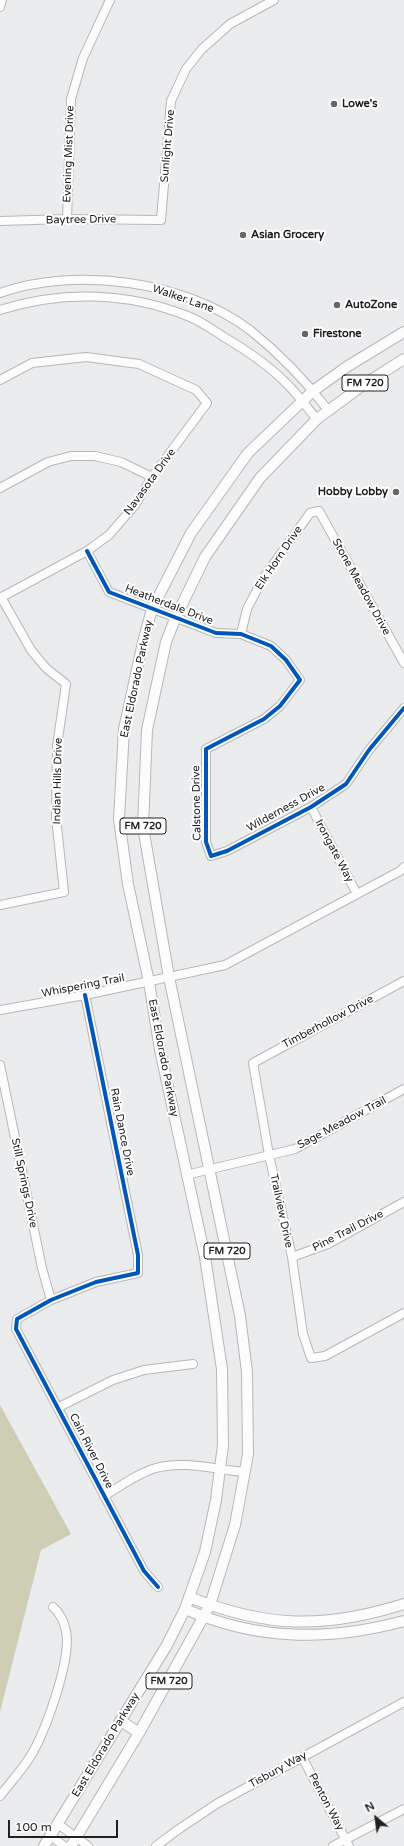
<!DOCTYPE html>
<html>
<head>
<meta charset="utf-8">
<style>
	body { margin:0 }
	#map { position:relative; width:404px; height:1846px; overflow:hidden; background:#ebecee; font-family:"Varela Round",sans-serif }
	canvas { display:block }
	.north { position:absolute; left:356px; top:1798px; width:40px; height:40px; -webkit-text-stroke:3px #fff; paint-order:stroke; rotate:331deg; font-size:11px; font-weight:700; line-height:16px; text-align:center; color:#202022 }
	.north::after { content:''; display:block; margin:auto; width:14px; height:18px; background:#202022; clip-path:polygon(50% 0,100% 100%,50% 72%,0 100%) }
	.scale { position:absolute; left:8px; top:1820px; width:110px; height:18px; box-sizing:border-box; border:2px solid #202022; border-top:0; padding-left:5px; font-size:12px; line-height:14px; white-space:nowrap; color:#202022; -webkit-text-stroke:3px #fff; paint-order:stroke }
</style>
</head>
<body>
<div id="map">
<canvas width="404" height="1846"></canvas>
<div class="north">N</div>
<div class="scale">100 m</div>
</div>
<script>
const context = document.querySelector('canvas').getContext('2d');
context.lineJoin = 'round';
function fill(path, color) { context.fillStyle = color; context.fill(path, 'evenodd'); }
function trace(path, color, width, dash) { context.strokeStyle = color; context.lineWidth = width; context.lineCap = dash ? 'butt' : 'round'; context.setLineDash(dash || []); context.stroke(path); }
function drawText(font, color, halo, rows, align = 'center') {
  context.font = font + ' "Varela Round",sans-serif'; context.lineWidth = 4; context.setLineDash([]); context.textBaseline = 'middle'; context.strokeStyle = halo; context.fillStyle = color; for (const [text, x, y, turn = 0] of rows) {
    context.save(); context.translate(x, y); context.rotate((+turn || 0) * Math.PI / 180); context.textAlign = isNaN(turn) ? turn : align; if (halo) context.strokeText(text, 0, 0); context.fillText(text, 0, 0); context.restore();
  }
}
fill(new Path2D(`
	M0,1405l71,129 -30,16 -41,162z`), '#ceceb4');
const minor = new Path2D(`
	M0,7l2,-7
	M67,219l4,-120 12,-41 27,-58
	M0,221l67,-2 94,1 10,-119 15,-32 16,-20 28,-25 44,-24
	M0,293c76,-27 185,-12 250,37 30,24 55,50 78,80
	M0,310c63,-20 129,-18 190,7 12,5 23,13 34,20 22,13 43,27 61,45 12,11 21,25 32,37
	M0,380l32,-17 54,-6 53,7 57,26 11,13 -55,74 -17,28 -26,30 -22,16 -87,47
	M0,488l48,-26 23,-6h24l26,6 31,15
	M87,551l22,41 107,41 25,1 30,12 15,14 14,20 -20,26 -16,13 -58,30v93l5,14 16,-5 84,-44 35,-23 23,-34 35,-42
	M241,634l6,-25 15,-29 48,-67 9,-2 85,152
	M311,807l46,87
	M0,905l64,-13 -8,-75 1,-71 9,-62 -20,-16 -15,-18 -30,-53
	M404,981l-151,82 16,92 23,102 11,77 8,24 14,-2 79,-43
	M85,995l53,260v18l-42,9 -45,18 -34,19 -1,10 128,242 14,16
	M0,1010l85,-15 140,-30 175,-94 4,-4
	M0,1065l42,203 9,32
	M186,1175l109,-26 109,-60
	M292,1257l36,-13 76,-42
	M59,1407l54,-27 31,-10 49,-6
	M104,1496c17,-10 34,-23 52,-28 28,-8 61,2 89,4
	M302,1757l47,89
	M0,1796c10,-13 21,-25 30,-39 15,-24 42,-98 36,-126 -2,-10 -5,-17 -13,-24
	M58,1824l30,22
	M51,1836l13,10
	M156,1846l23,-17 39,-26 186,-101
	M333,1846l71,-37`);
const major = new Path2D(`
	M189,1597c78,31 135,32 215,7
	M185,1609c73,32 143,32 219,12
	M121,1721l18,12
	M44,1846l123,-201 18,-36 20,-57 11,-52 7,-55 -1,-76 -17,-112 -45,-207 -11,-68 -21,-98 -9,-65 5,-90 19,-87 9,-33 39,-76 57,-80 65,-62 35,-25 56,-34
	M71,1846l68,-113 71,-128 25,-80 13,-71 -1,-82 -7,-56 -71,-339 -26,-150 4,-97 19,-88 9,-23 30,-62 55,-79 57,-59 46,-34 41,-26`);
trace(minor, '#b7b7b9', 10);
trace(major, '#b7b7b9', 12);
trace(minor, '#fcfcfc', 8);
trace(major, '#fcfcfc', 10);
trace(new Path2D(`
	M87,551l22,41 107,41 25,1 30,12 15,14 14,20 -20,26 -16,13 -58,30v93l5,14 16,-5 84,-44 35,-23 23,-34 35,-42
	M85,995l53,260v18l-42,9 -45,18 -34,19 -1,10 128,242 14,16`), '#0057b8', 4);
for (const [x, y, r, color] of [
	[334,104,4,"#676769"],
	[243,235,4,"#676769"],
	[337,305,4,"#676769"],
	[305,334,4,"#676769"],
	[396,492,4,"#676769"]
]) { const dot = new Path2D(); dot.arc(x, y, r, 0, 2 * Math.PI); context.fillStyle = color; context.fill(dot); trace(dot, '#fff', 1.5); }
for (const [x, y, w] of [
	[365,383,46],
	[143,826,46],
	[227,1251,46],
	[169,1681,46]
]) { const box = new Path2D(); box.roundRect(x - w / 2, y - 8, w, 16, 3); context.fillStyle = '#fff'; context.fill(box); trace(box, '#202022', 1); }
drawText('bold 10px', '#202022', null, [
	["FM 720",365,383],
	["FM 720",143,826],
	["FM 720",227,1251],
	["FM 720",169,1681]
]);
drawText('bold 11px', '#202022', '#fff', [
	["Lowe's",342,104],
	["Asian Grocery",251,235],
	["AutoZone",345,305],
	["Firestone",313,334],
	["Hobby Lobby",388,492,"right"]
], 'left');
drawText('11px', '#202022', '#fff', [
	["Sunlight Drive",168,146,-85],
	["Evening Mist Drive",69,154,-88],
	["Baytree Drive",81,220,-1],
	["Walker Lane",183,299,19],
	["Navasota Drive",150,482,-54],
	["Elk Horn Drive",279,558,-56],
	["Stone Meadow Drive",361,587,61],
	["Heatherdale Drive",169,605,21],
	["East Eldorado Parkway",137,679,-78],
	["Indian Hills Drive",58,781,-89],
	["Calstone Drive",197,803,-91],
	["Wilderness Drive",286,808,-29],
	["Irongate Way",334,851,62],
	["Whispering Trail",83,986,-11],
	["Timberhollow Drive",328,1022,-28],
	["East Eldorado Parkway",163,1058,79],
	["Sage Meadow Trail",342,1123,-28],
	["Rain Dance Drive",122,1132,79],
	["Still Springs Drive",24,1183,78],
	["Trailview Drive",281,1211,78],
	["Pine Trail Drive",348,1231,-27],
	["Cain River Drive",91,1451,63],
	["East Eldorado Parkway",106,1745,-59],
	["Tisbury Way",278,1770,-29],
	["Penton Way",326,1802,62]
]);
</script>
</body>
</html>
